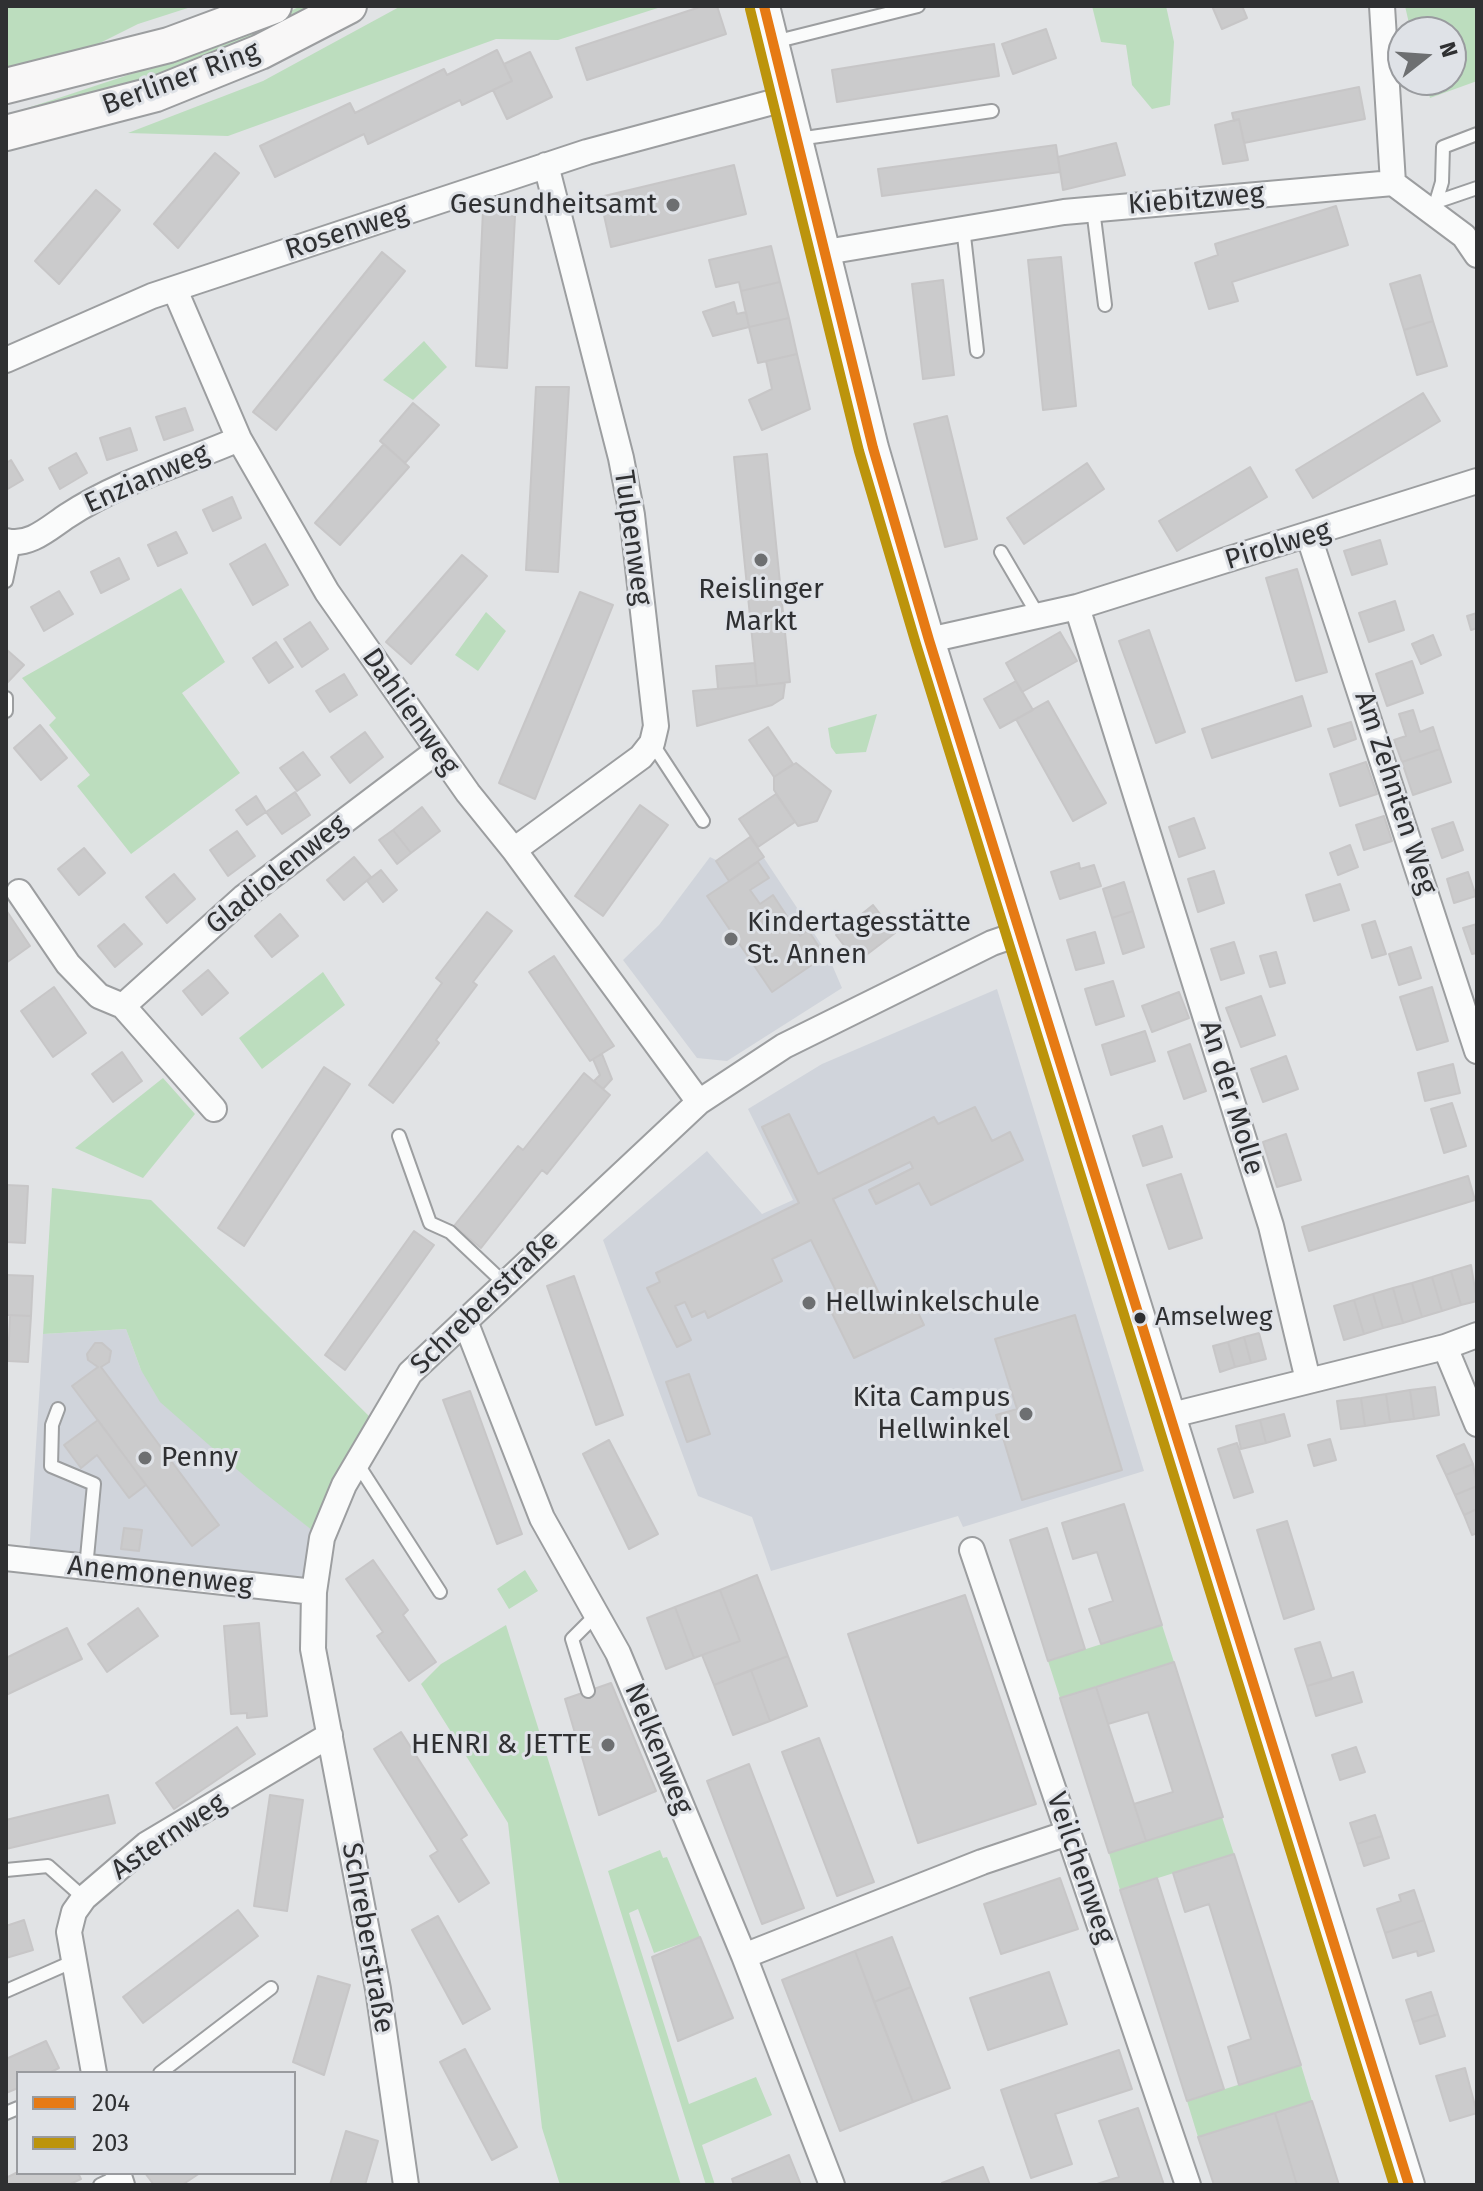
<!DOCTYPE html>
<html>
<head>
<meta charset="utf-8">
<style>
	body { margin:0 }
	#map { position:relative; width:1483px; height:2191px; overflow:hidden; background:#e1e3e5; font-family:"Fira Sans",sans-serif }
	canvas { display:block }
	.frame { position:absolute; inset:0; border:8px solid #2f3032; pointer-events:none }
	.legend { position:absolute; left:16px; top:2071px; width:280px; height:104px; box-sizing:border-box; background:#dfe2e7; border:2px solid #999b9f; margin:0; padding:10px 14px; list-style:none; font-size:24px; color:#2f3032 }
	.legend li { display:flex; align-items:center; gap:16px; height:40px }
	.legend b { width:40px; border:2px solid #999b9f }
	.north { position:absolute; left:1387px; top:16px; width:80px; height:80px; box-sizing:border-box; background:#dfe2e7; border:2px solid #999b9f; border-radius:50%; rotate:73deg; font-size:22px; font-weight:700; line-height:32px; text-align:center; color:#2f3032 }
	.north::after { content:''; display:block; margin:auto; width:28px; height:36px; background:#6d6f71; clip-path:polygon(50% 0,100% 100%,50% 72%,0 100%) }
</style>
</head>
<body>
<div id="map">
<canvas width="1483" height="2191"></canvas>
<div class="frame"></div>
<ul class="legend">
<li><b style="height:10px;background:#e67a14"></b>204</li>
<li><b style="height:10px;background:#bc940c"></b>203</li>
</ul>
<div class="north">N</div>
</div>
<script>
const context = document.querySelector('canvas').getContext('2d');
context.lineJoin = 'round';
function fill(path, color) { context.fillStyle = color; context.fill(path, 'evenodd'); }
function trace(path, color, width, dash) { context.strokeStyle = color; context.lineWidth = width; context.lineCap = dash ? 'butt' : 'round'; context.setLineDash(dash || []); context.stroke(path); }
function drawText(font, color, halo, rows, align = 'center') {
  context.font = font + ' "Fira Sans",sans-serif'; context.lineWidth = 6; context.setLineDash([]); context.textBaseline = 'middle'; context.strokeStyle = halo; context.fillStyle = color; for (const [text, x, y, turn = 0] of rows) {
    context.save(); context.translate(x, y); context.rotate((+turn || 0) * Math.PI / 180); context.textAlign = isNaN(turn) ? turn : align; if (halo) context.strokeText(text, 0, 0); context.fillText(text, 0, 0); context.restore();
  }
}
fill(new Path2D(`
	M750,837l77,116 15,35 -115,73 -30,-3 -74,-98 36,-35 51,-68 6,3z
	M997,989l147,482 -181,56 -5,-11 -187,55 -19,-54 -54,-21 -95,-256 104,-89 55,63 31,-14 -45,-91 74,-45z
	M126,1329l15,41 72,78 109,90 -8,54 -285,-36 14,-222z`), '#d0d4db');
fill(new Path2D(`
	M6,6h188l-56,18 -68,34 -64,15z
	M301,6h27l-174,75 -148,40v-6c101,-33 200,-63 295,-109z
	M401,6h263l-106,34 -62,-1 -268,97 -100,-3 135,-52z
	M1092,6h74l8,36 -4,63 -18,4 -20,-24 -6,-40 -25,-3z
	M1405,6h72v75l-47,17 -5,-18h26v-48h-40z
	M424,341l23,26 -34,33 -30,-20z
	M181,588l44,74 -43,31 58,80 -109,81 -54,-68 13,-11 -41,-50 7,-7 -34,-40z
	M486,612l20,19 -28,40 -23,-16z
	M877,714l-11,38 -30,2 -5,-7 -3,-19z
	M323,972l22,33 -83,64 -23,-31z
	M163,1078l32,36 -52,64 -68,-30z
	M52,1188l99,12 228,226 -57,112 -65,-51 -97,-85 -19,-32 -15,-41 -83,5z
	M525,1570l13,21 -29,18 -12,-20z
	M506,1625l175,560h-121l-18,-57 -34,-305 -87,-139 20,-20z
	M1162,1625l12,37 -114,36 -12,-37z
	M1222,1817l12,37 -114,36 -11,-37z
	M660,1850l3,8 4,-1 33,80 -46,16 -16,-44 -9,4 60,191 67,-27 16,38 -70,30 13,40h-9l-98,-314z
	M1301,2065l11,36 -114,36 -11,-36z`), '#bcddbe');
const building = new Path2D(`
	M703,6h14l9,28 -139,46 -11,-32z
	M1212,6h30l5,12 -25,11z
	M1046,29l10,29 -43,16 -11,-30z
	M994,44l5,32 -162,26 -5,-32z
	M497,50l15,31 -50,24 -2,-5 -92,44 -4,-10 -89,43 -15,-31 90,-43 5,10 89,-44 3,6z
	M530,52l22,45 -45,22 -14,-29 19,-9 -8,-17z
	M1359,87l6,32 -121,24 -5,-24 -5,2 -2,-8z
	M1239,119l9,41 -25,4 -8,-39z
	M1116,143l9,32 -62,15 -5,-33z
	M1056,145l4,27 -178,24 -4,-27z
	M215,153l24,20 -61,75 -24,-24z
	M734,165l12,49 -135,33 -11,-50z
	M96,190l24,20 -61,74 -24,-23z
	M1336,206l12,39 -116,37 6,19 -29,8 -14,-46 23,-8 -3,-11z
	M483,210l32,6 -8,152 -31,-2z
	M771,246l9,36 -39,9 -2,-9 -23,5 -7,-27z
	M382,252l23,19 -129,159 -23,-18z
	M1061,257l15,149 -33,4 -15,-150z
	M1420,275l13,46 -29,9 -14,-46z
	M943,280l11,95 -31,4 -11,-95z
	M780,282l9,36 -40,9 -8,-36z
	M734,302l3,12 9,-2 3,15 -36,9 -10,-24z
	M789,318l8,36 -39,9 -9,-36z
	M1433,321l14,45 -30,9 -13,-45z
	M797,354l13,55 -48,21 -13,-30 23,-11 -6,-28z
	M536,387h33l-11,185 -32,-2z
	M1423,393l17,28 -127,77 -17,-28z
	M413,403l26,22 -34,38 -25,-22z
	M185,408l8,22 -29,10 -8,-23z
	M947,416l30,123 -32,8 -31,-123z
	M130,428l7,22 -30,10 -7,-22z
	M384,444l25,23 -69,78 -25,-22z
	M76,453l11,20 -27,16 -11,-21z
	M767,454l23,228 -33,4 -23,-229z
	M11,460l12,20 -17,10v-27z
	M1087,463l17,26 -80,55 -17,-26z
	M1250,467l17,30 -90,54 -18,-30z
	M232,497l9,21 -28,13 -10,-21z
	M176,532l11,21 -29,13 -10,-21z
	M1380,540l7,24 -35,11 -8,-24z
	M265,544l23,41 -35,20 -23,-41z
	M462,555l25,21 -76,88 -25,-22z
	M119,558l10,21 -28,14 -10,-21z
	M1297,569l30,103 -31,9 -30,-103z
	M59,591l14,23 -29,17 -13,-24z
	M580,592l33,13 -78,194 -36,-16z
	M1395,601l9,29 -35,12 -10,-29z
	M1477,613v15l-6,2 -4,-14z
	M310,622l18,27 -26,18 -18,-28z
	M1149,630l36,102 -29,11 -37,-102z
	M1060,632l17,29 -55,31 -16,-29z
	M1433,635l8,20 -20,9 -9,-20z
	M276,642l17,25 -24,16 -16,-25z
	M7,650l17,15 -18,19v-33z
	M1412,661l11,32 -36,13 -11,-32z
	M755,663l2,23 -39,3 -2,-23z
	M344,674l13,21 -27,17 -14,-21z
	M1016,681l17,29 -33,18 -16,-29z
	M785,683l-2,15 -11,7 -75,21 -4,-35z
	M1302,696l9,30 -99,32 -10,-29z
	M1048,701l58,102 -33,18 -57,-102z
	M1413,710l7,22 13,-5 7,22 -38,13 -8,-22 12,-4 -7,-22z
	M1351,722l5,17 -22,8 -6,-18z
	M40,725l27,33 -26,22 -27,-32z
	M768,727l25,37 -19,13 -25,-37z
	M365,732l18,25 -33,26 -19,-26z
	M1440,749l11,33 -38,13 -11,-33z
	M303,752l17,23 -23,16 -17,-23z
	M1366,762l11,32 -37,12 -10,-32z
	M796,763l35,28 -14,30 -19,5 -24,-36v-13z
	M295,792l15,23 -28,19 -16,-22z
	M776,794l19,28 -37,25 -19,-28z
	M256,796l10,16 -19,13 -11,-15z
	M640,805l28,20 -65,91 -28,-20z
	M422,807l18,24 -29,22 -18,-23z
	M1384,816l8,25 -28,9 -8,-25z
	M1194,818l11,30 -26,9 -10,-30z
	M1453,822l10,28 -21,8 -10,-29z
	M393,830l18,23 -14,11 -18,-24z
	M237,831l18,25 -27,20 -18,-26z
	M750,837l14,20 -35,24 -13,-20z
	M1350,845l8,22 -20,8 -8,-22z
	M84,848l21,25 -26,22 -21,-26z
	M354,857l17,20 -27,23 -17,-20z
	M758,862l11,16 -19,12 10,14 13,-9 27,41 8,-6 17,26 -53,36 -65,-96z
	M1079,863l1,6 14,-4 7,21 -41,13 -9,-27z
	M381,870l16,20 -14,12 -16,-21z
	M1214,871l10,32 -26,9 -10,-33z
	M1468,872l8,24 -22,7 -7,-24z
	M174,874l21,25 -28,24 -21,-26z
	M1124,882l9,29 -21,7 -9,-29z
	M1340,884l9,26 -35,11 -8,-26z
	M873,905l22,28 -38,29 -21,-27z
	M6,910l24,36 -24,17z
	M1133,911l11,36 -21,7 -11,-36z
	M487,912l25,19 -39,51 4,3 -41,55 3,3 -46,60 -24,-18 73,-102 -6,-5z
	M280,914l18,22 -26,21 -17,-21z
	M1375,921l11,33 -14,4 -10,-33z
	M124,924l18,20 -27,23 -17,-21z
	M1477,924v29l-5,1 -9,-26z
	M1095,932l9,31 -28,7 -9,-30z
	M1234,942l10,31 -23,7 -10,-31z
	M1411,947l10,31 -22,7 -10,-31z
	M1276,952l9,31 -15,4 -10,-31z
	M554,956l60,90 -24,15 -61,-89z
	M208,970l20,23 -26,22 -19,-24z
	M1113,981l11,35 -28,9 -11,-36z
	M54,987l32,46 -33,24 -32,-46z
	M1432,987l16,54 -31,9 -17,-53z
	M1179,992l10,26 -37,14 -10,-26z
	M1261,996l14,39 -34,12 -15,-39z
	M1145,1031l10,30 -44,14 -9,-30z
	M1190,1044l16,47 -22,8 -16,-47z
	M122,1052l20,29 -29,21 -21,-28z
	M602,1054l10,25 -9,10 -9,-8 6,-6 -7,-16z
	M1286,1056l12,33 -35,13 -12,-33z
	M1453,1064l7,29 -35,8 -7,-28z
	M324,1067l26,17 -106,162 -26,-18z
	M584,1073l26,22 -63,79 -5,-4 -61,78 -27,-22 64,-80 5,4z
	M1452,1103l14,43 -22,7 -13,-44z
	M975,1107l17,34 18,-9 13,28 -92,45 -12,-22 -43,21 -7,-14 44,-22 -3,-6 -77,37 56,115 24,-12 11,23 -70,33 -27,-55 12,-6 -28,-57 -39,19 10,22 -74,37 -3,-7 -13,6 -7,-15 -10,4 16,34 -14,7 -30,-59 13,-6 -4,-9 143,-70 -37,-76 27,-13 29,60 116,-57 4,7z
	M1162,1126l10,31 -29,9 -10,-30z
	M1286,1134l15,46 -24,7 -14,-45z
	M1181,1174l21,64 -33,11 -22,-64z
	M1468,1176l7,24 -166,51 -7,-24z
	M6,1185l22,1 -3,57 -19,-1z
	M414,1231l20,14 -89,125 -20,-15z
	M1471,1265l6,36 -16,4 -10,-34z
	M1451,1271l10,34 -19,6 -10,-34z
	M6,1275l27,1 -2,40 -25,-1z
	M574,1276l49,139 -27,10 -49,-139z
	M1432,1277l10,34 -20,6 -10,-34z
	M1412,1283l10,34 -19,6 -10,-35z
	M1393,1288l10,35 -20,5 -10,-34z
	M1373,1294l10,34 -19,6 -10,-34z
	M1354,1300l10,34 -20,6 -10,-34z
	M10,1315l21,1 -3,46 -20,-1z
	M1075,1315l47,155 -100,30 -26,-85 21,-6 -22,-70z
	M1259,1333l7,26 -15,4 -7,-26z
	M1244,1337l7,26 -16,4 -7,-25z
	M1228,1342l7,25 -15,5 -7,-26z
	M95,1343h7l9,8 -2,11 -8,5 118,158 -27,21 -120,-160 26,-19 -10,-7 -1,-6z
	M689,1374l21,60 -23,8 -21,-60z
	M1435,1387l4,28 -25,4 -4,-29z
	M1410,1390l4,29 -24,3 -4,-28z
	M470,1391l52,143 -25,10 -54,-144z
	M1386,1394l4,28 -25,4 -4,-28z
	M1361,1398l4,28 -24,3 -4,-28z
	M1284,1414l6,22 -24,7 -6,-23z
	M98,1420l48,65 -17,13 -32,-43 -16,13 -17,-23z
	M1260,1420l6,23 -25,6 -5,-23z
	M1330,1439l6,21 -22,6 -6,-21z
	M609,1440l49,94 -29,15 -46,-95z
	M1237,1443l16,49 -19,6 -16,-49z
	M1464,1444l9,20 -27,11 -9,-19z
	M1473,1464l4,22 -22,9 -9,-20z
	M1477,1486v23l-13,6 -9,-20z
	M1124,1504l38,121 -61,19 -12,-35 24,-8 -16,-49 -24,7 -11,-36z
	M1477,1509v24l-5,2 -8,-20z
	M1287,1521l27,88 -30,10 -27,-89z
	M124,1528l18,2 -3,21 -18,-2z
	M1047,1528l38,121 -37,12 -38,-121z
	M373,1560l35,50 -5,5 33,47 -27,19 -32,-45 6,-4 -37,-53z
	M757,1575l31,81 -74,29 -12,-30 38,-14 -20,-51z
	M720,1590l20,51 -46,17 -19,-51z
	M965,1595l71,209 -118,39 -70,-209z
	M675,1607l19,51 -28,11 -19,-51z
	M138,1608l20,28 -51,36 -19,-28z
	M259,1623l8,93 -20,2v-5l-16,1 -7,-88z
	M67,1628l15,31 -76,36v-37z
	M1320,1642l12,37 -25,7 -12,-37z
	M788,1656l19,50 -37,15 -19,-51z
	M1174,1662l49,155 -77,24 -12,-37 39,-12 -25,-80 -40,12 -12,-37z
	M751,1670l19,51 -37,14 -19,-50z
	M1353,1672l9,30 -46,14 -9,-30z
	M611,1683l45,108 -57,24 -34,-116z
	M1096,1687l50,154 -37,12 -49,-155z
	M237,1727l18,27 -81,55 -18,-26z
	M401,1732l66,103 -6,4 28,44 -30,19 -29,-46 8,-5 -64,-102z
	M819,1738l55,144 -37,14 -55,-144z
	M1356,1747l9,25 -25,8 -8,-25z
	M749,1764l55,144 -42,16 -55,-143z
	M108,1795l7,28 -109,26v-29z
	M270,1795l33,5 -16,111 -33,-5z
	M1375,1815l7,21 -25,8 -7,-21z
	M1382,1836l7,22 -25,8 -7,-22z
	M1234,1854l67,211 -62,20 -11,-38 23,-8 -42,-135 -24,8 -12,-39z
	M1060,1878l18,51 -77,25 -17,-50z
	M1157,1878l67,211 -37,12 -67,-211z
	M1414,1890l10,30 -39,13 -8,-24 24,-8 -2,-6z
	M238,1910l20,26 -115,87 -20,-26z
	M438,1916l52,93 -27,15 -51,-94z
	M24,1920l9,30 -27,8v-32z
	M1424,1920l10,31 -16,5 -1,-5 -24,7 -8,-25z
	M700,1937l33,81 -55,23 -26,-84z
	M892,1937l19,50 -37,15 -19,-51z
	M855,1951l58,151 -73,29 -58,-151z
	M1049,1972l18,52 -79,26 -18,-52z
	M318,1976l32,9 -26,90 -31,-13z
	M911,1987l39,101 -37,14 -39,-100z
	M1431,1992l7,22 -25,8 -7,-22z
	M1438,2014l7,22 -25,8 -7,-22z
	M46,2041l13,27 -10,5h-31v15l-12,5v-34z
	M465,2049l52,98 -25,13 -52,-98z
	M1119,2050l13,39 -77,25 17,50 -41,14 -30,-88z
	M1465,2068l12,45 -27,8 -14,-45z
	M1312,2101l27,84h-42l-22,-72z
	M1138,2108l26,77h-70l25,-8 -20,-56z
	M1275,2113l22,72h-83l-16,-48z
	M346,2131l32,10 -13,44h-35z
	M789,2155l12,30h-67l-2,-6z
	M983,2167l7,18h-47l-1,-2z
	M18,2172l60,1 3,6 -13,6h-62v-7z
	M145,2173h55l-18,12h-28z`);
fill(building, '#cbcbcc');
trace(building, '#c7c6c7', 2);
const service = new Path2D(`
	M774,42l144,-36
	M798,139l194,-28
	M1436,202l41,-14
	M1093,209l12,96
	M1433,212l9,-30 1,-35 34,-13
	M963,227l14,124
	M1001,552l37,63
	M6,581l8,-38
	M6,698v13
	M652,743l51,78
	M399,1136l31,87 20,9 53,50
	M58,1409l-6,16 -1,41 43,18 -8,84
	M357,1463l83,129
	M588,1691l-16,-52 25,-25
	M6,1870l42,-4 36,32
	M6,1991l66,-29
	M160,2073l111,-85
	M6,2113l12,-5
	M100,2185l19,-9`);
const minor = new Path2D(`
	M1382,6l11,177
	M1393,183l71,53 13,19
	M826,252l238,-40 329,-29
	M175,290l64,149 88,153 141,201 46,57 185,252
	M6,360l146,-64 435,-144 201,-54
	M1309,537l168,514
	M6,541c23,6 43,-13 61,-25 53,-35 114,-52 172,-77
	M1077,607l194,619 37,154
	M929,640l148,-33 400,-126
	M514,850l127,-93 11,-14 4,-17 -24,-211 -11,-57 -75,-293
	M19,892l49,72 31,32 24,10 91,103
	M123,1006l121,-109 193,-146
	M465,1321l77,197 76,135 126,303 88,229
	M1445,1347l32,77
	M1168,1416l277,-69 32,-12
	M972,1550l216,635
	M6,1558l308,34
	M744,1956l238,-94 86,-29
	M94,2073l-25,-141 5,-20 10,-14 63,-54 183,-109
	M118,2173l4,12
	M406,2185l-28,-196 -65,-340 1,-57 8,-54 22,-53 66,-112 289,-271 85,-56 208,-103 29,-10`);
const tertiary = new Path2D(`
	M764,6l109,442 56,192 480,1545`);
const secondary = new Path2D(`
	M6,86l163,-41 105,-39
	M6,133l150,-39 104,-42 89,-46`);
trace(service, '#9c9ea0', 16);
trace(minor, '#9c9ea0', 28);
trace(tertiary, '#9c9ea0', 34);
trace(secondary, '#9c9ea0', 38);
trace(service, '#fafbfb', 12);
trace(minor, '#fafbfb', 24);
trace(tertiary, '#fafbfb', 30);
trace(secondary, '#f8f7f7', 34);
trace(new Path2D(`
	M764,6l109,442 56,192 480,1545`), '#e67a14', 10);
trace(new Path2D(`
	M750,9l109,442 57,193 478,1541`), '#bc940c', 10);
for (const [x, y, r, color] of [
	[673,205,8,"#6d6f71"],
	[761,560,8,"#6d6f71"],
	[731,939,8,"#6d6f71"],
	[809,1303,8,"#6d6f71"],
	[1140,1318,7,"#2f3032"],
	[1026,1414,8,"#6d6f71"],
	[145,1458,8,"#6d6f71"],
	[608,1745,8,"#6d6f71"]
]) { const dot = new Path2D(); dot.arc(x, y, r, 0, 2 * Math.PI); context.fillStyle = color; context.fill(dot); trace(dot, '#dfe2e7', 3); }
drawText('26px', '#2f3032', '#dfe2e7', [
	["Amselweg",1155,1318]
], 'left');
drawText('28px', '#2f3032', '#dfe2e7', [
	["Berliner Ring",181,79,-20],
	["Kiebitzweg",1196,200,-5],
	["Rosenweg",347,232,-18],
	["Enzianweg",147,479,-24],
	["Tulpenweg",632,538,82],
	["Pirolweg",1278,546,-17],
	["Dahlienweg",410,712,55],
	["Am Zehnten Weg",1395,793,72],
	["Gladiolenweg",277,875,-39],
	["An der Molle",1231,1098,73],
	["Schreberstraße",485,1303,-44],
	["Anemonenweg",160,1576,6],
	["Nelkenweg",658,1749,68],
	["Asternweg",169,1837,-34],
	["Veilchenweg",1080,1868,71],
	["Schreberstraße",367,1938,80]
]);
drawText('28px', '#2f3032', '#dfe2e7', [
	["Gesundheitsamt",657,205],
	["Reislinger",761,590,"center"],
	["Markt",761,622,"center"],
	["Kindertagesstätte",747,923,"left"],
	["St. Annen",747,955,"left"],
	["Hellwinkelschule",825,1303,"left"],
	["Kita Campus",1010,1398],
	["Hellwinkel",1010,1430],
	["Penny",161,1458,"left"],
	["HENRI & JETTE",592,1745]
], 'right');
</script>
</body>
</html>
